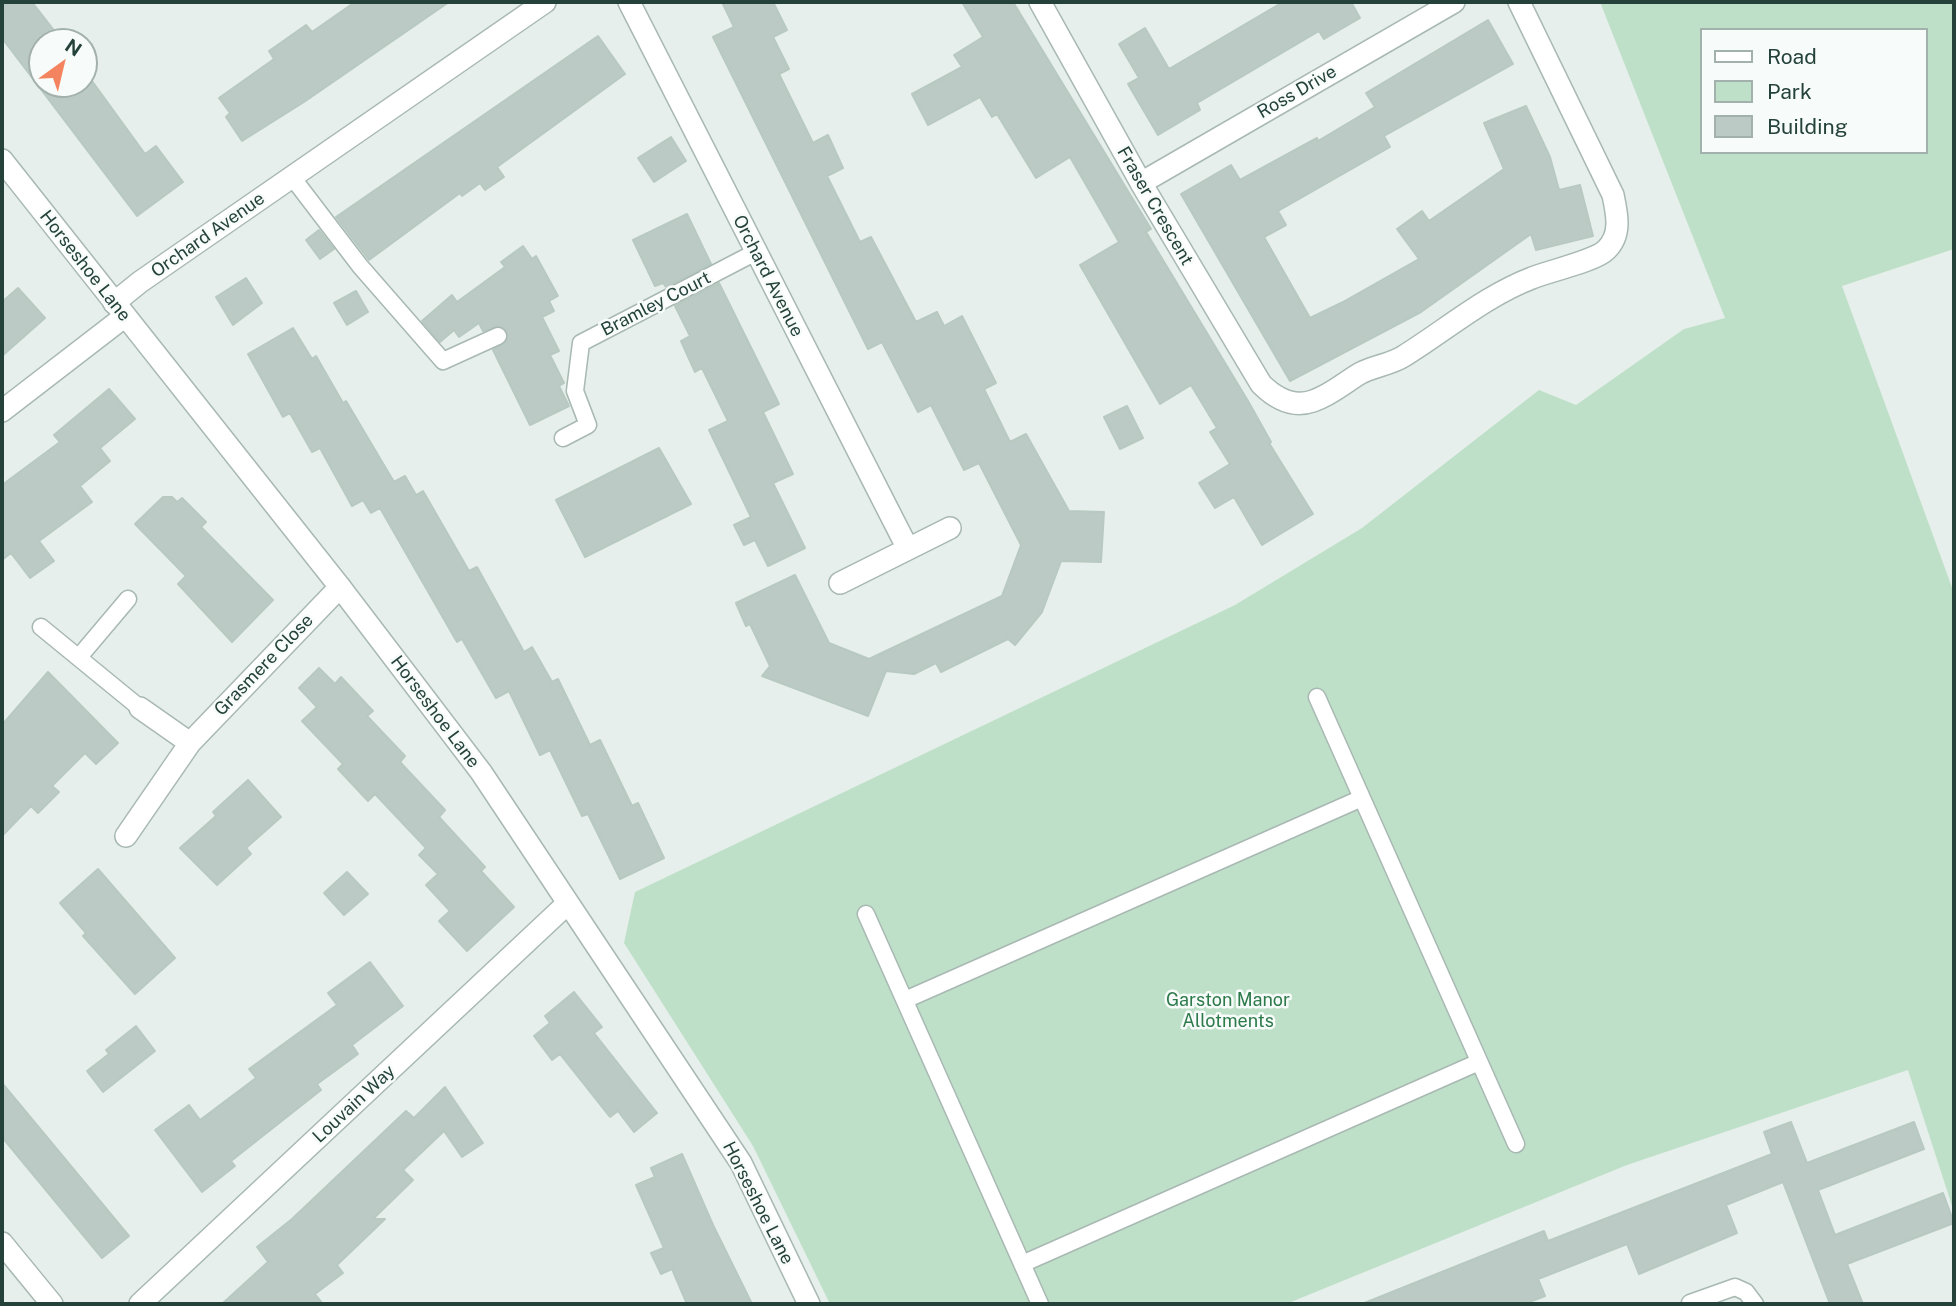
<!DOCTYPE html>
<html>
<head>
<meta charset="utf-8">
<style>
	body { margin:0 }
	#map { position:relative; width:1956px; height:1306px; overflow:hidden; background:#e6efeb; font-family:"Public Sans",sans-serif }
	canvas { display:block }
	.frame { position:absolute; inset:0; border:4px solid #24423a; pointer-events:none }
	.legend { position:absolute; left:1700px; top:28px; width:228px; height:126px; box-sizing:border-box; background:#f7fbf9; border:2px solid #a3b1ad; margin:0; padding:9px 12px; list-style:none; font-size:21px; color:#24423a }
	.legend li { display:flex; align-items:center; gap:14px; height:35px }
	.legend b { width:35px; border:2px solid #a3b1ad }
	.north { position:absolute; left:28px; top:28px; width:70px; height:70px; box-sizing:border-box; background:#f7fbf9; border:2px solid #a3b1ad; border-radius:50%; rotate:34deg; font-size:19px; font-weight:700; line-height:28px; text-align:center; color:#24423a }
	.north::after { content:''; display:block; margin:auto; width:24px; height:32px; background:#f4845f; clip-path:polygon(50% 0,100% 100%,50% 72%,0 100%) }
</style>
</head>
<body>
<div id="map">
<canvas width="1956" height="1306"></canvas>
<div class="frame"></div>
<ul class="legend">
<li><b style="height:9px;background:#fff"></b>Road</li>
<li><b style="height:19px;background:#bfe0c8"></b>Park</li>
<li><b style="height:19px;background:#bbcac4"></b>Building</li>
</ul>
<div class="north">N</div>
</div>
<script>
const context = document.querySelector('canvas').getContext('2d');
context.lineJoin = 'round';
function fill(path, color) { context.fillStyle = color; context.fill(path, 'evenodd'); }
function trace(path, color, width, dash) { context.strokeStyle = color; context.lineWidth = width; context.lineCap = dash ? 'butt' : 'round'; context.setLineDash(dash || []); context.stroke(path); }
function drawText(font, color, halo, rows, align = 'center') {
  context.font = font + ' "Public Sans",sans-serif'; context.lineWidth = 5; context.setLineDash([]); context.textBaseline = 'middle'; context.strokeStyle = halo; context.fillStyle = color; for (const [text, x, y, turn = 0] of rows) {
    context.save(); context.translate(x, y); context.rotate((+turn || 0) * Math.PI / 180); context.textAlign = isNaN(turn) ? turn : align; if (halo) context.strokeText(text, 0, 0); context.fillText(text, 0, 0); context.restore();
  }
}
fill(new Path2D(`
	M1600,2h354v247l-112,37 112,307v619l-46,-142 -281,95 -341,139h-456l-77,-158 -129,-203 11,-51 600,-287 127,-77 177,-138 37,15 108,-76 41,-11zM1702,30h224v122h-224z`), '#bfe0c8');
const building = new Path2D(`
	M2,2h30l31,40h-21v42h42v-14l61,84 11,-8 27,36 -46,34 -135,-178z
	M355,2h94l-145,100 -62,39 -16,-24 4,-4 -11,-15 55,-39 -5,-8 37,-26 6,7z
	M722,2h51l14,28 -14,7 16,32 -10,5 34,69 15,-8 15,33 -16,8 33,66 11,-5 45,85 21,-10 7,14 18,-10 34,67 -12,6 26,53 16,-8 43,77 35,1 -3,50 -40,-1 -19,51 -27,33 -7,-6 -67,33 -5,-9 -22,11 -28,-3 -18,45 -106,-40 8,-10 -20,-42 -4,2 -10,-23 59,-28 34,68 40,16 133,-63 19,-51 -42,-82 -15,7 -33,-65 -13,7 -36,-70 -14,7 -155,-312 21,-10z
	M962,2h51l138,227 -5,3 102,169 23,41 -2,1 44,71 -51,31 -28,-48 -19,11 -16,-25 31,-19 -20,-32 7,-4 -26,-43 -31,19 -80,-139 39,-23 -49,-85 -34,21 -39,-64 -5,3 -12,-20 -52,28 -16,-31 50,-27 -8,-12 29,-18z
	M1283,2h68l9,16 -36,21 -5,-8 -122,72 3,7 -42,25 -30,-51 11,-6 -20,-34 26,-16 24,41z
	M1488,20l25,44 -129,72 6,11 -112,64 8,14 -22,12 46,81 33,-16 76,-43 -22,-30 25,-18 7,10 75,-52 -20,-46 42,-17 24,51 9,33 21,-5 13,51 -57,14 -5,-16 -110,78 -131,69 -109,-187 50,-29 9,15 77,-42 1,3 57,-34 -9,-14z
	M598,36l27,38 -128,93 7,10 -19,13 -5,-7 -18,13 -2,-3 -91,67 -33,-43z
	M671,137l15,24 -32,21 -16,-24z
	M687,214l24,50 -45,23 -3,-4 -8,3 -22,-46z
	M319,230l15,19 -14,10 -14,-19z
	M523,246l9,13 4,-3 22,40 -9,5 5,10 -12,6 17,34 -9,4 14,28 -5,3 10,20 -39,19 -37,-75 14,-9 -2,-13 -7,-2 -15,5 -4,-8 -20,14 -5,-7 -14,12 -18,-21 30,-26 5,7 48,-35 -4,-5z
	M246,278l16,25 -29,22 -17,-28z
	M719,283l60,121 -16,8 30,62 -20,9 32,65 -37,18 -13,-26 -11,5 -10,-20 17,-8 -42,-87 19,-9 -26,-53 -7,4 -14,-31 9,-5 -15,-30z
	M18,288l27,30 -43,38v-54z
	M356,291l12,21 -21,13 -13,-22z
	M293,328l19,31 4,-3 27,47 3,-2 48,81 11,-6 11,19 7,-4 46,80 8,-4 47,85 8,-5 20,35 6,-3 32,66 10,-5 32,66 6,-3 26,55 -44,21 -32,-65 -6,2 -32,-66 -10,5 -31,-64 -13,7 -34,-59 -5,3 -77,-134 -9,5 -8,-13 -11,6 -32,-58 -8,4 -22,-39 -7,4 -35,-63z
	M109,389l26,30 -35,29 10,13 -30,25 12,16 -53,39 15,20 -24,17 -19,-25 -9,7v-75l58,-43 -6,-7z
	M1127,406l16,32 -23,11 -16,-32z
	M659,448l32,56 -106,53 -29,-57z
	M163,497h9l5,5 5,-4 24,24 -5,5 72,73 -41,42 -54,-58 8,-8 -51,-52z
	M319,668l16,16 6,-7 32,34 -6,5 38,40 -5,6 45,48 -6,7 46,50 -4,4 33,36 -47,44 -28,-30 11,-10 -24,-26 12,-11 -19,-19 7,-7 -51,-54 -7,7 -30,-32 5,-5 -41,-43 15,-14 -18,-19z
	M48,672l70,71 -22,21 -11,-11 -33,33 7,6 -21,21 -7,-7 -29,30v-111z
	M248,780l33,37 -35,31 5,6 -34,31 -37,-37 36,-32 -3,-4z
	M98,869l77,89 -40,36 -52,-58 3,-3 -26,-30z
	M347,872l21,22 -24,21 -20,-22z
	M370,962l33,44 -51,39 6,9 -41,30 4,6 -90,71 4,5 -33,26 -47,-62 34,-25 11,15 56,-42 -7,-9 88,-64 -9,-12z
	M574,992l28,35 -8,6 63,80 -23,19 -16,-21 -8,6 -50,-63 -8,6 -18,-24 16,-13 -5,-7z
	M136,1026l19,25 -52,41 -16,-21 22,-17 -3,-4z
	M2,1083l127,153 -27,22 -100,-121z
	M445,1087l38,56 -21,14 -18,-26 -41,39 10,10 -40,39h12l-48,46 6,8 -28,21 8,10h-101l46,-42 -11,-15 35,-28 114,-108 8,7z
	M1791,1122l16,41 107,-41 10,27 -106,41 17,45 108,-42 11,30 -107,41 16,40h-33l-47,-122 -57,23 11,28 -98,41 -12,-30 -89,35 7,17 -21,8h-162l182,-73 4,10 224,-87 -8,-22z
	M682,1154l31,71 39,79h-65l-15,-35 -11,5 -10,-21 13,-5 -28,-63 19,-8 -4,-9z`);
fill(building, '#bbcac4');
trace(building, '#b8c9c2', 2);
const service = new Path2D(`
	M292,177l68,89 83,95 55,-25
	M563,438l25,-13 -13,-34 6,-48 175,-91
	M41,627l99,81
	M79,657l49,-58
	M1317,697l199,447
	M866,914l174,390
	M905,1000l457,-202
	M1022,1264l457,-202
	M1690,1303l45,-16 11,5 9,12`);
const minor = new Path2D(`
	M629,2l279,547
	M1040,2l101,181 120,201c14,14 32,24 52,17 18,-6 31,-18 46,-27 14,-8 31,-9 45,-18 42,-26 81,-60 128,-78 17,-7 63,-17 74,-28 16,-15 11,-36 7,-55l-94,-193
	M1141,183l313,-181
	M114,303l26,-21 405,-280
	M2,411l122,-94
	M840,583l110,-55
	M140,708l50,35
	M126,836l64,-93 150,-156
	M2,1243l50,61
	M140,1304l427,-400`);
const tertiary = new Path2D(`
	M2,160l338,427 141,185 260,391 68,141`);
trace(service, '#a8b8b2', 19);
trace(minor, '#a8b8b2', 24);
trace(tertiary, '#a8b8b2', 24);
trace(service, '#fff', 16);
trace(minor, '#fff', 21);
trace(tertiary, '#fff', 21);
drawText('18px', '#24423a', '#f7fbf9', [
	["Ross Drive",1297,92,-30],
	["Fraser Crescent",1155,206,60],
	["Orchard Avenue",208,235,-35],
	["Horseshoe Lane",85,266,52],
	["Orchard Avenue",768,276,63],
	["Bramley Court",656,304,-27],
	["Grasmere Close",264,665,-46],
	["Horseshoe Lane",435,712,53],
	["Louvain Way",354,1104,-43],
	["Horseshoe Lane",758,1203,63]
]);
drawText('18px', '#2d7a4b', '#f7fbf9', [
	["Garston Manor",1228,1000],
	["Allotments",1228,1021]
]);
</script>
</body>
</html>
